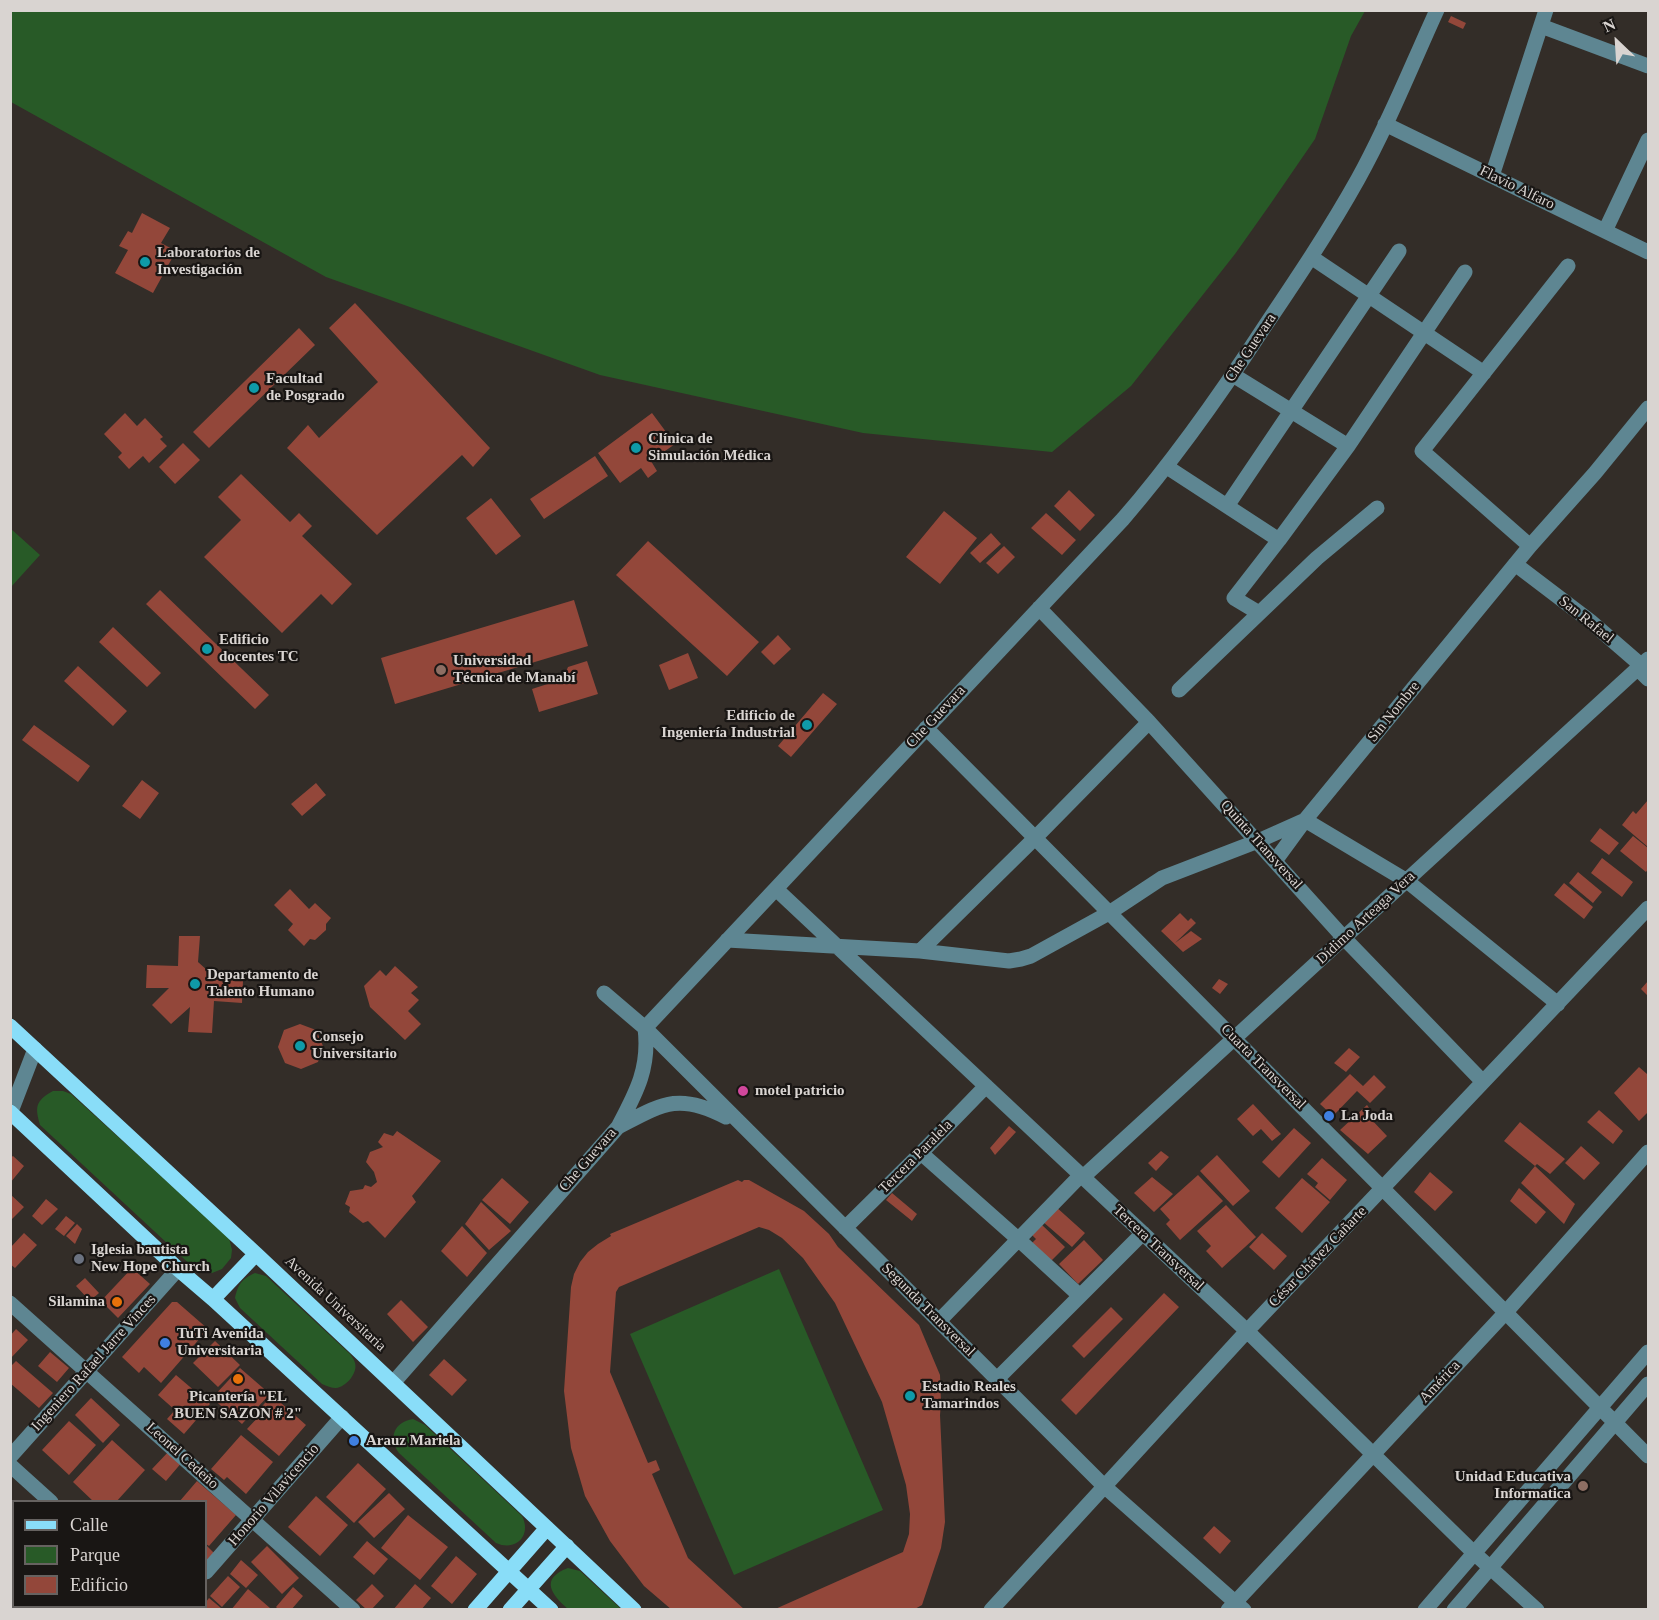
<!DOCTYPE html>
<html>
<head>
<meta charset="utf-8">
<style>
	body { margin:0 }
	#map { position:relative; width:1659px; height:1620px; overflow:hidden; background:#332d28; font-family:Georgia,serif }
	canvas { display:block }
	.frame { position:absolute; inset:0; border:12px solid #d9d4d1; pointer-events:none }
	.legend { position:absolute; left:12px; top:1500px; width:195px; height:108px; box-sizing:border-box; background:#191614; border:2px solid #666260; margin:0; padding:8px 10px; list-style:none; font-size:18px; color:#d9d4d1 }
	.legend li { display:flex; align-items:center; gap:12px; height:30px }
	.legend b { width:30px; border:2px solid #666260 }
	.north { position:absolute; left:1587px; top:12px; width:60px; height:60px; -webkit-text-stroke:4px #191614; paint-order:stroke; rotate:335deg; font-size:16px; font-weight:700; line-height:24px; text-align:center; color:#d9d4d1 }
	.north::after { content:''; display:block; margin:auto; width:21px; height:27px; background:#d9d4d1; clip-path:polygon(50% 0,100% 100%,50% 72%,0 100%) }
</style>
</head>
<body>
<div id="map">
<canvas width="1659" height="1620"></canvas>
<div class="frame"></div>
<ul class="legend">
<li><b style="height:8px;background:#89ddf8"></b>Calle</li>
<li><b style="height:16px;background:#285a27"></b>Parque</li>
<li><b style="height:16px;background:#93473a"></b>Edificio</li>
</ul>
<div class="north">N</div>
</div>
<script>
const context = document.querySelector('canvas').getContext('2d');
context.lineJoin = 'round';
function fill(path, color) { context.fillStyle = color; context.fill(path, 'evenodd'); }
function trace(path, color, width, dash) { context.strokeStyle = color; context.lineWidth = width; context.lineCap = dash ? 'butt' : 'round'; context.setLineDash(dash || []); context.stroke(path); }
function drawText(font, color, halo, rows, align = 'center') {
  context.font = font + ' Georgia,serif'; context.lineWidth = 4.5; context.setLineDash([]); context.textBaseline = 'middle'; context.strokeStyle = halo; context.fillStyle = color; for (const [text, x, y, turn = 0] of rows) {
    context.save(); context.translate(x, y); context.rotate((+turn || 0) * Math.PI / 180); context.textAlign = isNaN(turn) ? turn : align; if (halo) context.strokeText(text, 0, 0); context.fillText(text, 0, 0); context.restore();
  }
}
fill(new Path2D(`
	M11,10h1354v1l-14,25 -36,103 -46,67 -34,48 -104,132 -79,66 -189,-19 -263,-58 -274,-98 -315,-175z
	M10,528l30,27 -29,32h-1z
	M53,1091h10l8,3 158,144 3,12 -1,8 -9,11 -10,4 -16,-3 -156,-145c-5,-18 -5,-24 13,-34z
	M779,1269l104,241 -149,65 -104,-241z
	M255,1273l11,3 84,78c2,3 4,5 5,9 3,10 -9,24 -19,25 -5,0 -9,-2 -14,-4l-82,-76 -5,-10c3,-14 7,-19 20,-25z
	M413,1419l12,6 97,91c10,19 -6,36 -26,27l-97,-90c-11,-15 -5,-31 14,-34z
	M568,1568l12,3 41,38h-53c-16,-14 -29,-30 0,-41z`), '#285a27');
fill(new Path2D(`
	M1451,16l15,7 -3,6 -15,-7z
	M142,213l28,15 -9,15 15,8 -23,42 -38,-20 13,-23 -9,-4 9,-15 4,2z
	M355,303l135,145 -17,19 -11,-12 -85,80 -90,-87 21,-23 11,13 59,-56 -49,-54z
	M299,328l16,17 -106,103 -16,-16z
	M125,413l12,13 8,-8 18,19 -3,2 7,7 -18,17 -6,-7 -14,13 -11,-12 4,-4 -18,-19z
	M652,413l23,31 -24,17 6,10 -9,7 -7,-10 -21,15 -22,-30z
	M183,443l17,17 -25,24 -16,-17z
	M595,456l13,20 -64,43 -14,-20z
	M241,474l49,48 9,-9 13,13 -10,10 50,48 -20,21 -11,-11 -39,39 -78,-76 37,-37 -23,-23z
	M1069,490l26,25 -15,16 -26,-25z
	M491,498l30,38 -25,19 -30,-37z
	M944,511l33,27 -37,46 -34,-27z
	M1046,513l30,27 -14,15 -31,-27z
	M991,533l10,11 -21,19 -10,-10z
	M648,541l111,101 -32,34 -111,-101z
	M1004,546l11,11 -17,17 -12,-11z
	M160,590l109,105 -14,14 -109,-105z
	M574,600l14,46 -193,58 -14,-46z
	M113,627l48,46 -14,14 -48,-45z
	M778,635l13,14 -17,16 -13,-13z
	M688,653l10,25 -29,12 -10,-25z
	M587,661l11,33 -59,18 -7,-23 31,-10 5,-12z
	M78,666l49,45 -14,15 -49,-45z
	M823,693l14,11 -46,53 -13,-11z
	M34,725l56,41 -12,16 -56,-42z
	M142,780l17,13 -19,26 -18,-13z
	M316,783l10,12 -24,21 -11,-12z
	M1648,800l-1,23 1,24 -26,-22 11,-14 3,3z
	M1600,828l19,15 -10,12 -19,-14z
	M1633,836l15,12v21l-2,3 -26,-21z
	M1602,858l31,24 -11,15 -31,-24z
	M1578,872l24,20 -9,11 -24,-20z
	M1564,883l29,24 -9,12 -30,-24z
	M290,889l19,20 6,-6 16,15 -5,6v6l-11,10 -5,-1 -6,7 -16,-16 5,-6 -19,-19z
	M1180,913l8,8 3,-3 5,5 -21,20 16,-12 11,8 -19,13 -22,-21z
	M179,936h21l-2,26 19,17 26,2 -1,22 -28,-2 -2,32 -24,-1 2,-25 -19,17 -19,-19 17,-17h-23l1,-23 31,1z
	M395,966l23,21 -7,6 8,7 -11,11 13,13 -16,16 -35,-33 -6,-21 16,-16 6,6z
	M1219,979l9,5 -8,10 -8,-6z
	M1648,981v15l-7,-7z
	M300,1024l16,6 7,16 -5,16 -17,7 -16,-6 -7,-16 6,-17z
	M1349,1048l11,9 -14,15 -12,-9z
	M1639,1067l8,7 1,-2v40l-9,9 -25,-28z
	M1350,1074l13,12 11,-11 12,12 -16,16 -13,-12 -24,25 -13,-12z
	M1253,1104l28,30 -9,7 -11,-12 -8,7 -16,-17z
	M1367,1105l7,10 -4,3 17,18 -19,18 -28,-24z
	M1599,1110l24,21 -10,13 -26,-22z
	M1520,1122l45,37 -15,15 -13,-10 -2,2 -31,-25z
	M1009,1126l7,6 -21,23 -5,-7z
	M1294,1128l17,15 -32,35 -17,-16z
	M397,1131l44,30 -29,35 4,6 -31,36 -17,-17 -5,2 -14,-11 1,-5 -5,-3 5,-13 13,-2 2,-4 6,2 6,-5 -3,-10 -8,-10 4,-10 13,-5 -5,-5 6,-9 9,3z
	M1581,1146l19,17 -16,17 -19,-17z
	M1161,1151l8,6 -13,14 -8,-8z
	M1217,1155l33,36 -17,15 -33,-35z
	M13,1156l11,10 -14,17v-25z
	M1322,1158l25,22 -17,20 -15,-13 3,-4 -11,-9z
	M1535,1166l40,38 -11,20 -43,-41z
	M1430,1172l23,20 -18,19 -21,-19z
	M1198,1175l25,26 -43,39 -14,-16 4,-4 -10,-11z
	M1152,1177l21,17 -19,18 -20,-19z
	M502,1178l27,24 -19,22 -28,-24z
	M1302,1178l28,24 -28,31 -27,-25z
	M738,1180l4,2 2,-2h5l55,31 25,23 9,13 81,78 21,50 1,28 -1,12 5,107 -4,26 -19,57 -9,5h-140l130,-58 6,-18 1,-20 -4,-29 -24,-83 -47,-99 -32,-45 -21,-20 -13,-8 -10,-3 -140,60 -3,5 -6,80 38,91 8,-3 4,10 -8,4 36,84 57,52h-73l-28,-24 -34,-45 -25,-45 -14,-48 -7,-57 7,-104 3,-13 6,-12 8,-10 10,-8 13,-8 -1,-2z
	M1519,1188l27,24 -10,12 -26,-23z
	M892,1193l25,21 -5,7 -26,-21z
	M10,1194l14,13 -14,14z
	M46,1199l12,10 -16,16 -10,-9z
	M481,1202l30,29 -22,19 -24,-26z
	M1226,1205l30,32 -34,31 -16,-17 5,-5 -14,-15z
	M1055,1206l30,27 -13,14 -30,-26z
	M66,1216l9,7 -11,13 -9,-7z
	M77,1224l5,5 -7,15 -9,-8z
	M1041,1224l24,23 -14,14 -19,-18 4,-4 -5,-5z
	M462,1226l25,27 -20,24 -26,-26z
	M24,1233l13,12 -22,23 -5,-4v-16z
	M1262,1233l25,23 -13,14 -25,-23z
	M1084,1240l19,20 -25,24 -19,-20z
	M132,1268l18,16 -32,34 -17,-17z
	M85,1278l14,15 -9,8 -14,-15z
	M1164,1293l15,14 -103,108 -15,-15z
	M401,1300l27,27 -15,15 -26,-28z
	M172,1302h5l31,27 -47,54 -17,-16 -5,6 -17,-16z
	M1111,1307l12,12 -39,39 -12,-12z
	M16,1329l12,11 -18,19v-23z
	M215,1341l25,24 -22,22 -25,-24z
	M50,1352l19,16 -12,14 -19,-16z
	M444,1359l23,21 -15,16 -23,-21z
	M16,1361l37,32 -14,15 -29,-25v-16z
	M240,1368l30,26 -28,30 -30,-26z
	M176,1375l34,29 -26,30 -17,-15 8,-9 -17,-15z
	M272,1395l34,30 -27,31 -32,-27 13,-14 -3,-3z
	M91,1398l29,27 -17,18 -28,-28z
	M69,1421l27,24 -27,30 -27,-25z
	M241,1435l32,27 -27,32 -19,-17 -3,3 -13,-11z
	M112,1440l33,30 -29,32h-22l-21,-20z
	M170,1450l13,11 -17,20 -14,-12z
	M358,1463l28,26 -32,34 -28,-26z
	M197,1481l39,34 -27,31 -3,-2v-42h-27z
	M389,1493l16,16 -31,29 -16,-16z
	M316,1496l32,29 -28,31 -32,-29z
	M408,1515l40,32 -28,33 -39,-32z
	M1214,1526l17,15 -11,13 -17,-16z
	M367,1541l21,18 -14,16 -21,-18z
	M206,1545l8,8 -8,10z
	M267,1546l32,32 -17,16 -31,-32z
	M456,1556l21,18 -25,30 -21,-18z
	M241,1560l17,15 -12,13 -16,-14z
	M228,1576l12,11 -18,20 -12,-11z
	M372,1584l12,12 -13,14h-4l-11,-10z
	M415,1584l16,14 -10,12h-28z
	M293,1587l10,9 -12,14h-12l-3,-3z
	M248,1589l22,19 -1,2h-38z
	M209,1598l12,10 -2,2h-20l3,-4h4v-4z
	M117,1606h35l3,4h-41z`), '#93473a');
trace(new Path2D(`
	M1541,26l107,40
	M1385,124l263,128
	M1492,176l54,-166
	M1605,231l43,-91
	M1311,257l173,116
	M1233,375l115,71
	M1167,467l112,73
	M1227,506l172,-255
	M1530,546l-108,-95 146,-185
	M1515,564l75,57 52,45 -4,3 10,10
	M1039,608l110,114 195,216 139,144
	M1259,613l-25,-15 45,-58 69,-94 117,-174
	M1179,690l138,-132 60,-50
	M926,728l722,728
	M1275,861l30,-41 225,-274 65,-73 53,-65
	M776,889l471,442 227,222 63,57
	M727,940l193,11 89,10 12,-2 10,-3 78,-43 53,-35 96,-37 47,-21 102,61 151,123
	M920,951l115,-113 114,-116
	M604,993l41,35 459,458 140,124
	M645,1028l478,-509c52,-60 97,-124 140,-190 33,-49 66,-98 95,-150 30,-54 53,-112 79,-169
	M10,1114l25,-65
	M618,1127c44,-23 60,-35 108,-10
	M921,1153l97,86 61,56
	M1083,1177l565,-518
	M845,1228l76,-75 65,-67
	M10,1303l343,307
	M939,1321l142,-146
	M997,1379l146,-146
	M393,1383l225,-256c18,-34 32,-59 27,-99
	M10,1457l168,-188
	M10,1465l41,37
	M206,1572l136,-155
	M167,1606l4,4
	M991,1610l256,-279 401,-423
	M1228,1610l278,-298 142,-160
	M1425,1610l223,-258
	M1454,1610l194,-226`), '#5e8692', 15);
trace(new Path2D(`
	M10,1026l246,228 378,356
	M10,1112l168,157 35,30 338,311
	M213,1299l43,-45
	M475,1610l72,-82
	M510,1610l57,-64`), '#89ddf8', 15);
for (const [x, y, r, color] of [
	[145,262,6,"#0f9aa8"],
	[254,388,6,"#0f9aa8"],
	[636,448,6,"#0f9aa8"],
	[207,649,6,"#0f9aa8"],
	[441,670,6,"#8d6e63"],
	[807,725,6,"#0f9aa8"],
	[195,984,6,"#0f9aa8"],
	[300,1046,6,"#0f9aa8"],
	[743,1091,6,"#d1479c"],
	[1329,1116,6,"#3f7fe0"],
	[79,1259,6,"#6b7280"],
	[117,1302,6,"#e8710a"],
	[165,1343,6,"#3f7fe0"],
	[238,1379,6,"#e8710a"],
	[910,1396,6,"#0f9aa8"],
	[354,1441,6,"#3f7fe0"],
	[1583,1486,6,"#8d6e63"]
]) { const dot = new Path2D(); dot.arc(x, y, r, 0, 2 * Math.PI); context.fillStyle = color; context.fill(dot); trace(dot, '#191614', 2); }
drawText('15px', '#d9d4d1', '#191614', [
	["Flavio Alfaro",1517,188,26],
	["Che Guevara",1251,348,-56],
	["San Rafael",1586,620,39],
	["Sin Nombre",1394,712,-51],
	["Che Guevara",936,717,-47],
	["Quinta Transversal",1261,845,48],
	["Dídimo Arteaga Vera",1366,918,-43],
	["Cuarta Transversal",1263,1067,45],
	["Tercera Paralela",916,1157,-45],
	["Che Guevara",588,1160,-49],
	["Tercera Transversal",1158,1248,43],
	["César Chávez Cañarte",1318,1257,-46],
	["Avenida Universitaria",335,1304,43],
	["Segunda Transversal",928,1310,45],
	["Ingeniero Rafael Jarre Vinces",94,1363,-48],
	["América",1440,1382,-47],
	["Leonel Cedeño",182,1456,42],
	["Honorio Vilavicencio",274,1495,-49]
]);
drawText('bold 15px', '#d9d4d1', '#191614', [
	["Laboratorios de",157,253],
	["Investigación",157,270],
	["Facultad",266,379],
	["de Posgrado",266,396],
	["Clínica de",648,439],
	["Simulación Médica",648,456],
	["Edificio",219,640],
	["docentes TC",219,657],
	["Universidad",453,661],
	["Técnica de Manabí",453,678],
	["Edificio de",795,716,"right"],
	["Ingeniería Industrial",795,733,"right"],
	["Departamento de",207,975],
	["Talento Humano",207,992],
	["Consejo",312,1037],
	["Universitario",312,1054],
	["motel patricio",755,1091],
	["La Joda",1341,1116],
	["Iglesia bautista",91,1250],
	["New Hope Church",91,1267],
	["Silamina",105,1302,"right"],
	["TuTi Avenida",177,1334],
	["Universitaria",177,1351],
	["Estadio Reales",922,1387],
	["Tamarindos",922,1404],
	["Picantería \"EL",238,1397,"center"],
	["BUEN SAZON # 2\"",238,1414,"center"],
	["Arauz Mariela",366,1441],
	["Unidad Educativa",1571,1477,"right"],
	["Informatica",1571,1494,"right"]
], 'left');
</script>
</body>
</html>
